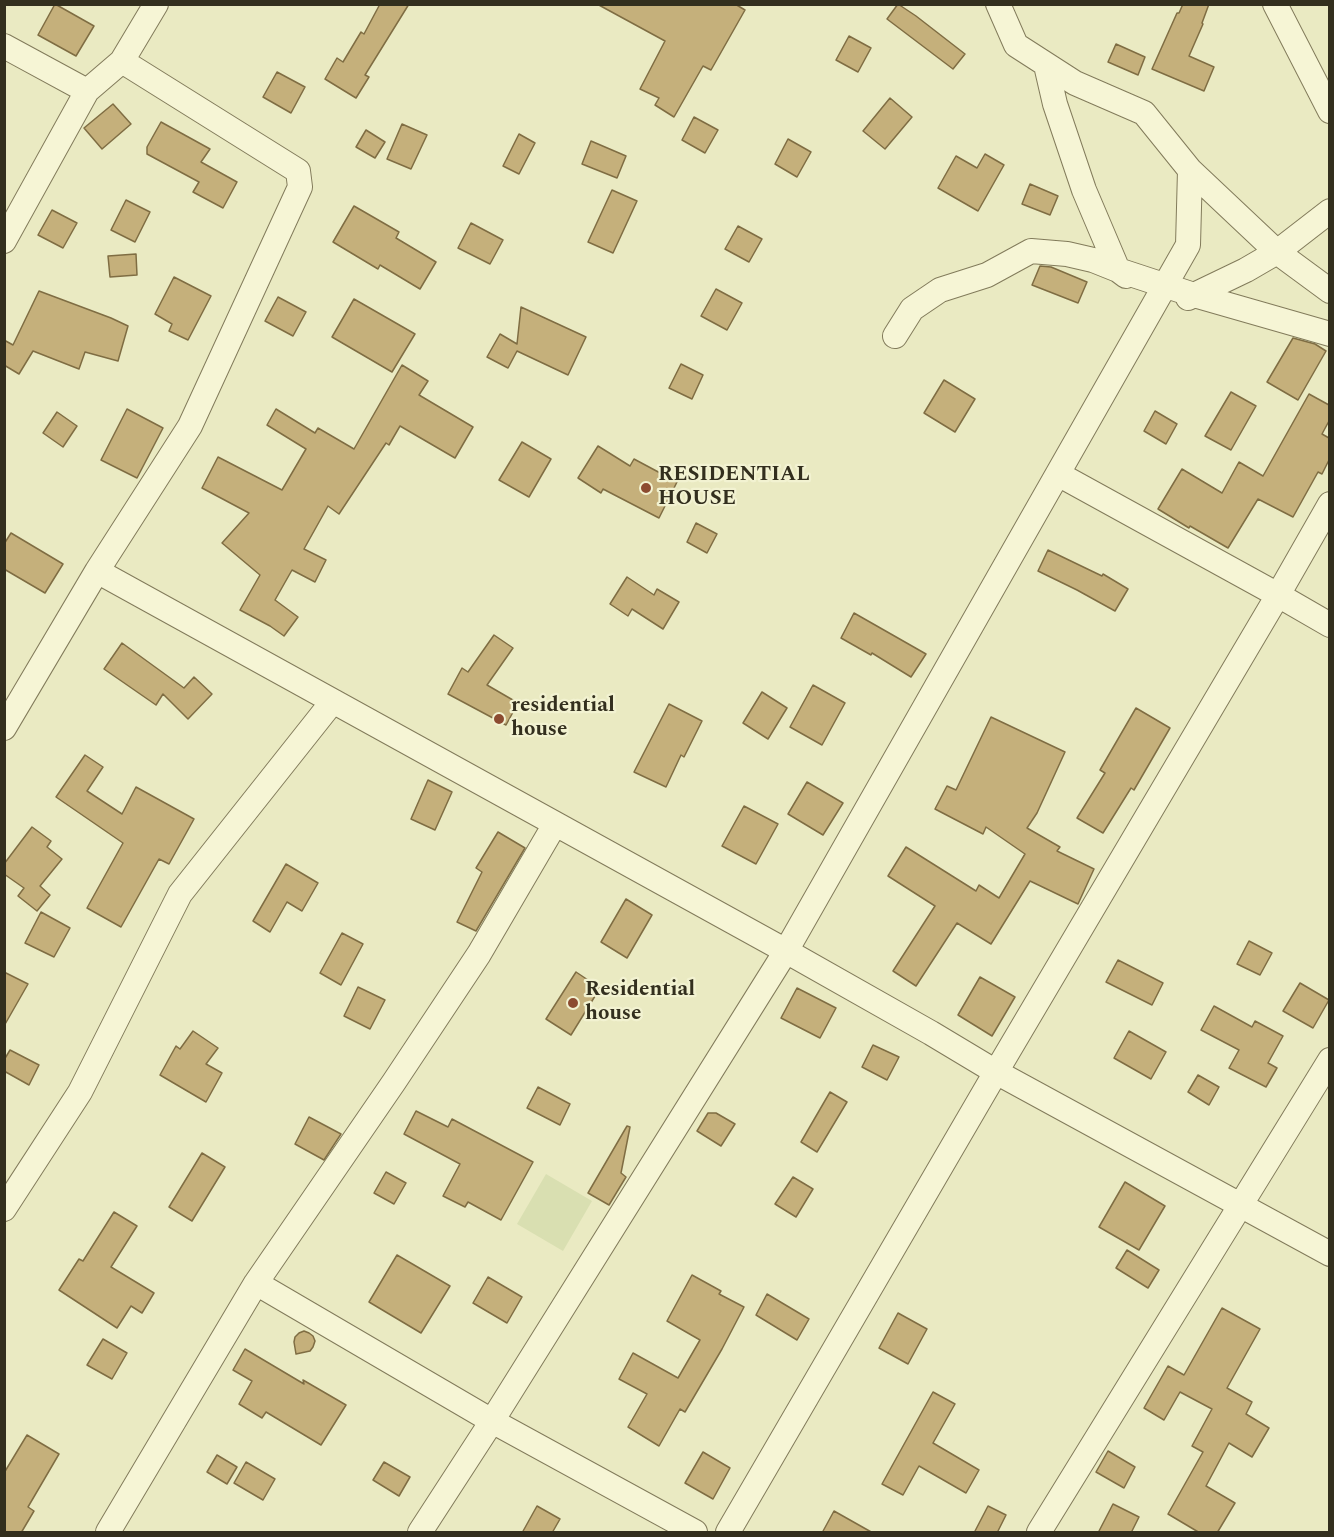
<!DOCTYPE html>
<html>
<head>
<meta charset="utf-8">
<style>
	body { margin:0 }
	#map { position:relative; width:1334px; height:1537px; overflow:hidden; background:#eaeac2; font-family:Spectral,serif }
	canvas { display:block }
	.frame { position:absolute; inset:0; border:6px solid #332f1e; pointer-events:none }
</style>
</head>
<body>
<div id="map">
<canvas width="1334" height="1537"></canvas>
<div class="frame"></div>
</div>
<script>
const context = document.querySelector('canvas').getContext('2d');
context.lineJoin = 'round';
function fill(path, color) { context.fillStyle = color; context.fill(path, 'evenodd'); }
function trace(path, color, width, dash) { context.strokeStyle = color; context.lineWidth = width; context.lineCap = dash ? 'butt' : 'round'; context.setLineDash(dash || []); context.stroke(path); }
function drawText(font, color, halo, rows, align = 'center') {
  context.font = font + ' Spectral,serif'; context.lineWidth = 4.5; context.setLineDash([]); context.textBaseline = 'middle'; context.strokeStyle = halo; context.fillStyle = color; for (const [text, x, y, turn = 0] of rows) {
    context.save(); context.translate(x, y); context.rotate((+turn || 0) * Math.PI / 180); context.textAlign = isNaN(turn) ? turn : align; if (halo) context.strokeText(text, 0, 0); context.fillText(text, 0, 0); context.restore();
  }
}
fill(new Path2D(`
	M546,1174l46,27 -29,50 -46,-27z`), '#d9dfb1');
const building = new Path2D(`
	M55,4l39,22 -18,30 -38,-21z
	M380,4h29l-44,71 4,2 -13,21 -31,-19 12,-21 6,4 18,-30 3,2z
	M597,4h138l10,6 -34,60 -8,-4 -29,51 -19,-12 4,-7 -19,-9 25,-48z
	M898,4l18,12 49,38 -12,15 -66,-50z
	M1183,4h26l-7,19 1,1 -14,32 25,11 -10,24 -52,-22 25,-56h2z
	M849,36l22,12 -13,24 -22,-12z
	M1116,44l29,13 -7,18 -30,-13z
	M277,72l28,15 -14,26 -28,-16z
	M890,98l22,19 -27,32 -22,-18z
	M113,104l18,20 -29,25 -18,-21z
	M694,117l24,13 -13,23 -23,-13z
	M161,122l49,27 -9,13 36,20 -14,26 -30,-16 6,-10 -52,-28v-7z
	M402,124l25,11 -16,34 -24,-10z
	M366,130l19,12 -10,16 -19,-11z
	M519,134l16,9 -16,31 -16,-8z
	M788,139l23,13 -14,25 -22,-13z
	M591,141l35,15 -9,22 -35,-14z
	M985,154l19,11 -26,46 -40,-23 18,-32 21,12z
	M1030,184l28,12 -8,19 -28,-11z
	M612,190l25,11 -24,52 -25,-11z
	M126,200l24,12 -15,30 -24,-12z
	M354,206l45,26 -3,6 40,24 -16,27 -40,-24 -2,4 -45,-27z
	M52,210l25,13 -14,25 -25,-13z
	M471,223l32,17 -13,24 -32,-16z
	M738,226l24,13 -13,23 -24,-13z
	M136,254l1,21 -27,2 -2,-21z
	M1040,266l11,1 36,15 -9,21 -46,-18z
	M174,277l37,19 -23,44 -19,-9 3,-7 -17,-10z
	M716,289l26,14 -15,27 -26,-14z
	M39,291l72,27 17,8 -10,35 -33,-9 -6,17 -46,-18 -14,23 -15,-9v-25l9,5z
	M278,297l28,15 -13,24 -28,-15z
	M354,299l61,35 -23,38 -60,-35z
	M521,307l65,30 -18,38 -51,-24 -9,17 -21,-11 13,-23 17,10z
	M1293,338l22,6 11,7 -28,49 -31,-18z
	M681,364l22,11 -11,24 -23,-11z
	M402,365l26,16 -9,14 54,32 -18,31 -55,-32 -11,19 -3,-2 -47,71 -11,-8 -24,43 22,11 -11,22 -23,-12 -17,30 23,17 -14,19 -14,-10 -30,-16 20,-35 -38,-32 27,-30 -47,-25 16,-31 64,33 24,-41 -39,-24 9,-16 39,24 3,-5 36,21z
	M944,380l31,19 -20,33 -31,-19z
	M1231,392l25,14 -25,44 -26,-14z
	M1309,394l20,11v16l-7,13 7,4v22l-7,14 -4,-2 -25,45 -35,-18 -30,49 -38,-22 -1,2 -31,-19 24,-40 40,24 17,-31 24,14z
	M127,409l36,19 -26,50 -36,-18z
	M1155,411l22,13 -11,20 -22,-13z
	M57,412l20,14 -14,21 -20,-14z
	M522,442l29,17 -22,38 -30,-17z
	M598,446l32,20 4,-7 43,23 -18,36 -56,-29 -2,4 -23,-15z
	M696,523l21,11 -10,19 -20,-11z
	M11,533l52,31 -18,29 -41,-24v-25z
	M1048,550l54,26 1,-2 25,15 -13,22 -38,-21 -39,-19z
	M627,577l27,18 3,-6 22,13 -16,27 -31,-20 -4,7 -18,-12z
	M854,613l72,41 -15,23 -39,-24 -1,2 -30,-17z
	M494,635l19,13 -26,37 31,18 -12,22 -58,-31 14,-26 6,4z
	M122,643l62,45 10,-11 18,17 -24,25 -25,-25 -7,11 -52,-36z
	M813,685l32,18 -23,42 -32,-18z
	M762,692l25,16 -19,31 -25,-16z
	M669,704l33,17 -18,36 -3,-2 -15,32 -32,-15z
	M1136,708l34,20 -36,62 -3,-2 -28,45 -26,-15 28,-45 -5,-3z
	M991,717l74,35 -28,61 -10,15 33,19 -3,4 37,18 -16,35 -48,-23 -39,63 -34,-21 -41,63 -23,-15 42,-65 -47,-30 18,-29 70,44 3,-6 20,13 26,-44 -39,-27 -3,7 -48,-25 12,-23 9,4z
	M85,755l18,12 -16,24 35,23 14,-27 58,32 -25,45 -10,-5 -38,68 -34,-19 36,-65 -67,-46z
	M428,780l24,12 -17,38 -24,-11z
	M807,782l36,21 -20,32 -35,-21z
	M744,806l34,18 -22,40 -34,-18z
	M32,827l19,14 -4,6 15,12 -22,27 10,9 -13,16 -19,-15 6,-8 -20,-14v-10z
	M498,832l27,16 -49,83 -19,-9 25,-50 -6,-4z
	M286,864l32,19 -16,28 -15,-9 -17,30 -17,-11z
	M626,899l26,16 -25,43 -26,-16z
	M41,912l29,16 -16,29 -29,-14z
	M342,933l21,11 -22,41 -21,-12z
	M1249,941l23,12 -12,22 -23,-11z
	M1118,960l45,23 -11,22 -46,-23z
	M4,972l24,12 -24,42z
	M576,972l24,16 -29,47 -25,-16z
	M980,977l35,20 -23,39 -34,-21z
	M1300,983l29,17 -16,28 -30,-17z
	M358,987l27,13 -15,29 -26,-13z
	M797,988l39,20 -16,30 -39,-20z
	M1214,1006l38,21 3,-6 28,15 -15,27 9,5 -11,19 -37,-19 10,-18 -38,-20z
	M193,1031l25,17 -12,16 16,9 -16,29 -46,-27 16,-29 4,3z
	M1129,1031l37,21 -15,27 -37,-21z
	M873,1045l26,12 -12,23 -25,-13z
	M10,1050l29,15 -10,20 -25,-14v-11z
	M1198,1075l21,12 -10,18 -21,-13z
	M538,1087l32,17 -10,21 -33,-17z
	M830,1092l17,10 -30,50 -16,-10z
	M416,1111l32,16 4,-8 81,43 -32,58 -33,-18 -3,5 -22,-11 17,-32 -56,-30z
	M708,1113h8l19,11 -14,22 -24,-15z
	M309,1117l32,17 -17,26 -29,-16z
	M627,1126l3,1 -9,46 5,4 -17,28 -21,-12z
	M202,1153l23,14 -33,54 -23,-14z
	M386,1172l20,11 -12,21 -20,-11z
	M793,1177l20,12 -17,28 -21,-13z
	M1125,1182l40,24 -26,44 -40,-23z
	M114,1212l23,14 -26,41 43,26 -12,20 -11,-7 -14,22 -58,-38 20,-31 4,2z
	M1127,1250l32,20 -11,18 -32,-20z
	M397,1255l53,31 -29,47 -52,-31z
	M692,1275l29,16 -2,3 25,13 -22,42 -37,63 -5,-3 -21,37 -31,-19 19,-33 -28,-15 14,-26 45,25 22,-38 -33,-19z
	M488,1277l34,20 -15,26 -34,-20z
	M767,1294l42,25 -12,21 -41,-25z
	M1222,1308l38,21 -33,59 25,14 -6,12 23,14 -17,29 -23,-14 -23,43 29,17 -18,30h-17l-32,-19 35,-62 -11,-6 20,-37 -32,-17 -16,28 -20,-12 24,-42 16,9z
	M898,1313l29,16 -19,35 -29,-16z
	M304,1331l5,2 4,3 2,5 -2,6 -3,4 -14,3 -2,-12 1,-5 4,-4z
	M103,1339l24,14 -15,26 -25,-14z
	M245,1349l59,35 -1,-4 43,25 -25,40 -55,-33 -4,6 -23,-14 13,-23 -19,-11z
	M933,1392l22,12 -22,39 46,27 -13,23 -47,-27 -16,29 -21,-11z
	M27,1435l32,19 -31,53 6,4 -13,22h-17v-60z
	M1108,1451l27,16 -11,21 -28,-16z
	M703,1452l27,16 -17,31 -28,-16z
	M217,1455l20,12 -10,17 -20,-12z
	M246,1462l29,17 -12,21 -29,-17z
	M384,1462l26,15 -11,19 -26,-16z
	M1113,1504l26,13 -8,16h-33z
	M537,1506l23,13 -8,14h-30z
	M988,1506l18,9 -9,18h-23z
	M834,1511l39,22h-51z`);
fill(building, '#c5b07b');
trace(building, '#7f6d43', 1.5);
const street = new Path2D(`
	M998,4l18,41 59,38 69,30 46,57 87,82 53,39
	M1275,4l55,107
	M4,46l83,45
	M1046,65l9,39 29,86 34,80 8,6
	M4,241l83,-150 35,-30 34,-57
	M1188,298l6,-3 136,39
	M895,336l17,-27 28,-19 47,-15 44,-24 36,3 26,6 25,10 76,25 52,-25 31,-18 53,-41
	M1058,474l220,121 52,30
	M97,571l689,380 145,82 65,39 334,182
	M4,728l93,-157 93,-145 110,-239 -2,-16 -176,-110
	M4,1209l76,-117 100,-198 153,-193
	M256,1283l236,138 203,111
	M108,1532l148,-249 138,-201 85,-128 76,-130
	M420,1532l72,-111 294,-470 402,-706 2,-75
	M728,1532l268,-460 282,-477 52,-91
	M1039,1532l291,-472`);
trace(street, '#827b5b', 26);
trace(street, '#f6f5d5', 24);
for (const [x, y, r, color] of [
	[646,488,6,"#8c4b30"],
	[499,719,6,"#8c4b30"],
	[573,1003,6,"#8c4b30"]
]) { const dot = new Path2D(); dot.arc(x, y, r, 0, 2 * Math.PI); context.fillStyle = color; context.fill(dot); trace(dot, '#f2f2d1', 2); }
drawText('bold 21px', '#332f1e', '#f2f2d1', [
	["RESIDENTIAL",658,476],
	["HOUSE",658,500],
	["residential",511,707],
	["house",511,731],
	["Residential",585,991],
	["house",585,1015]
], 'left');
</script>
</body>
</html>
